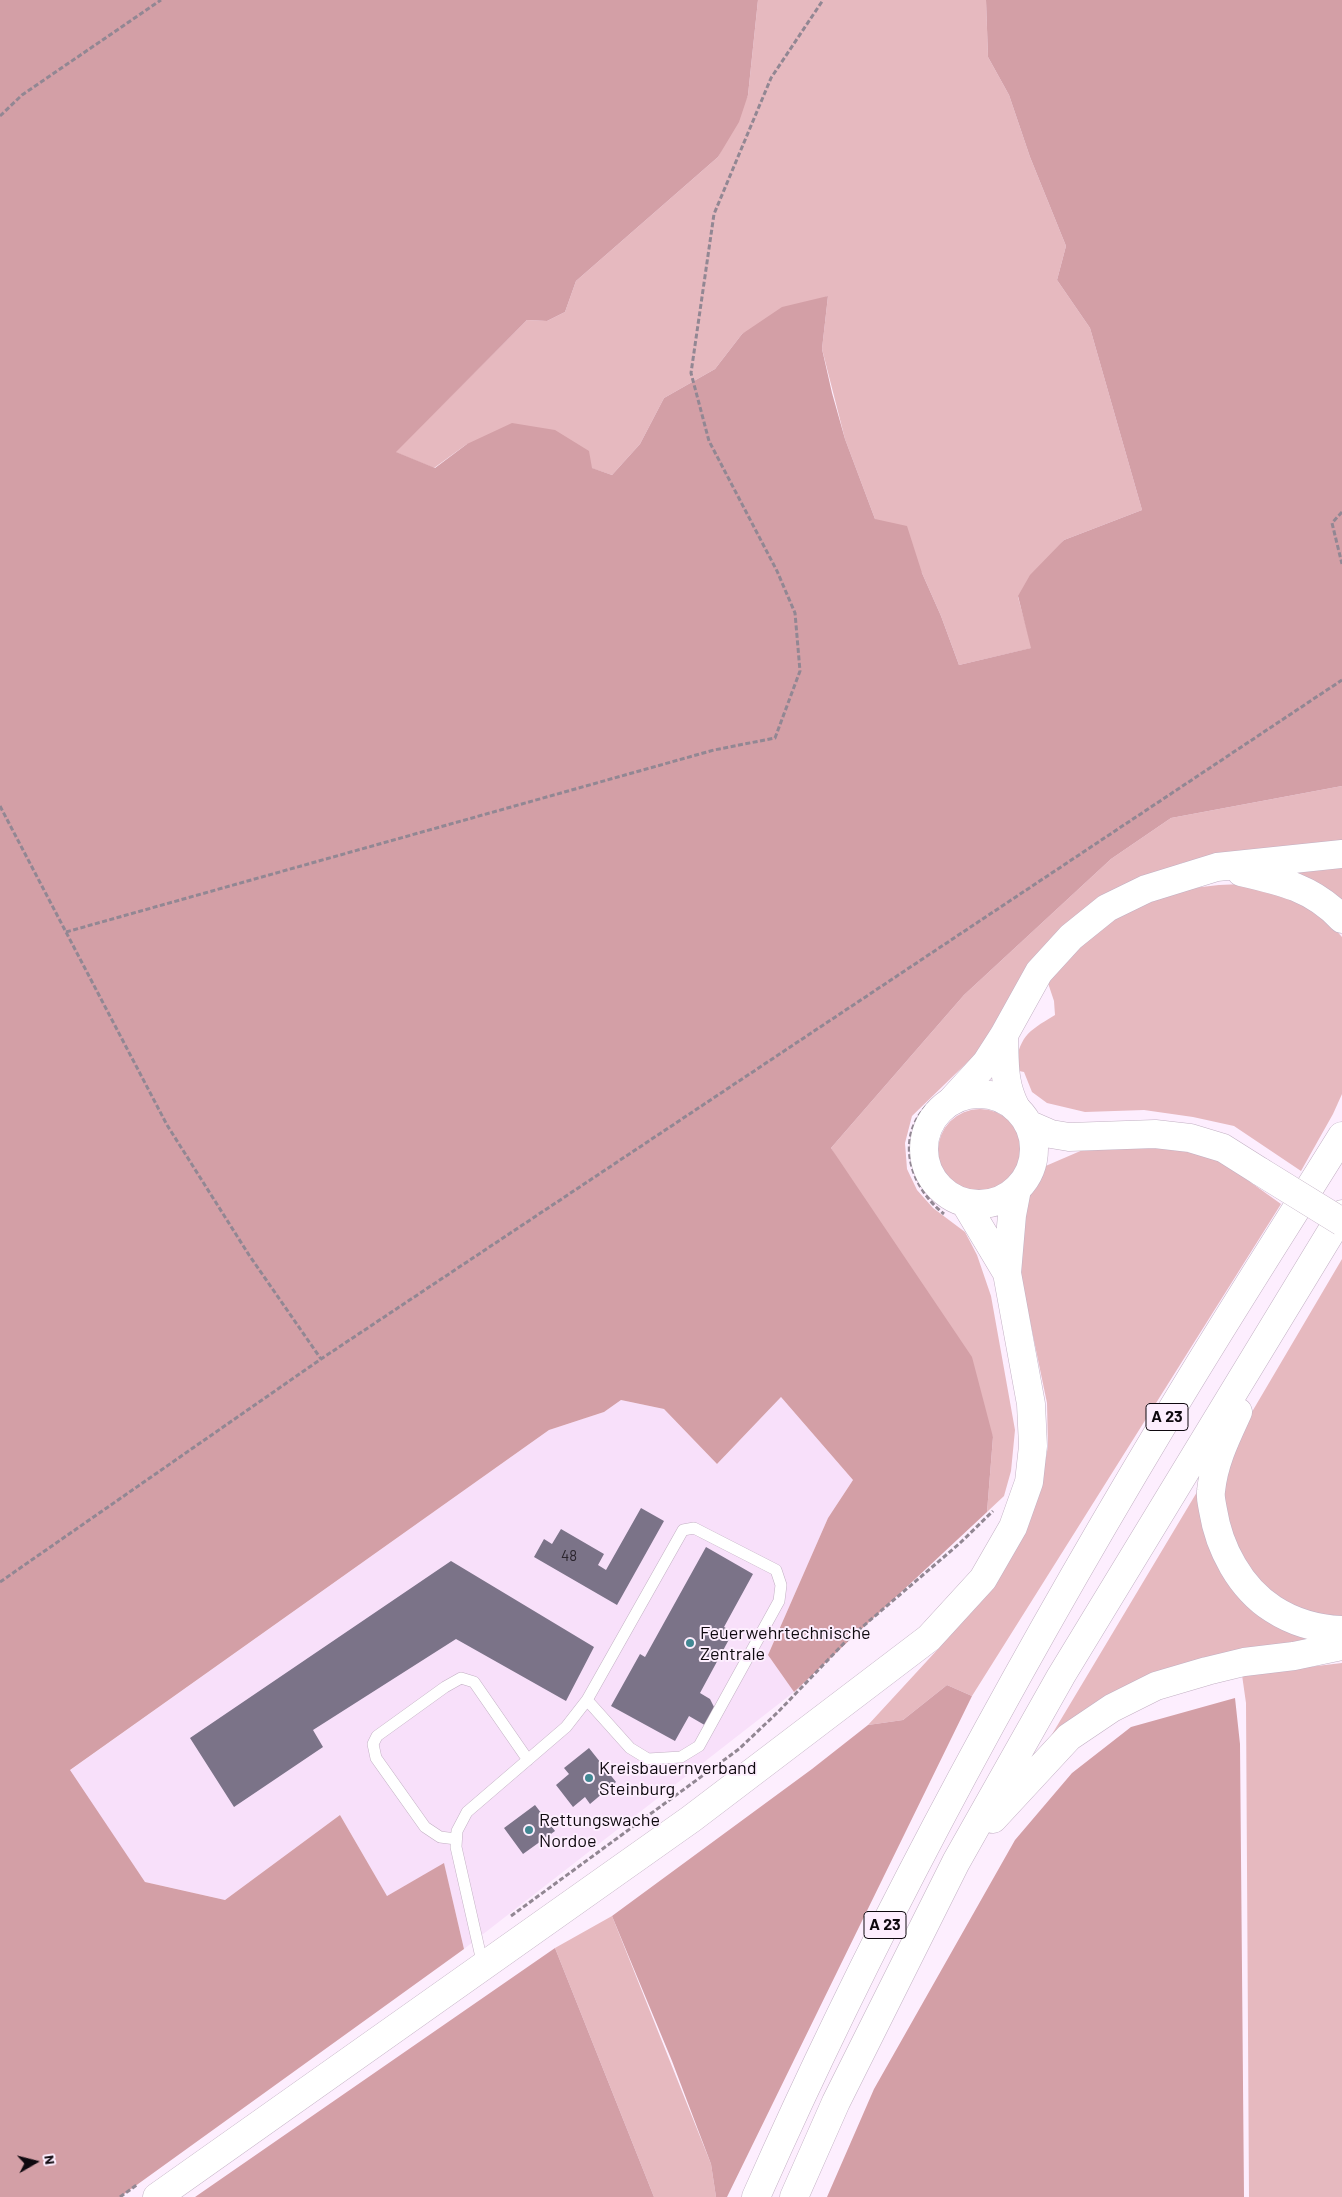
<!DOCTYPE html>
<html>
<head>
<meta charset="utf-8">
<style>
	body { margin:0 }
	#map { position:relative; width:1342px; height:2197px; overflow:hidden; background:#fdeefe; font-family:Barlow,sans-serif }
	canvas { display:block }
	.north { position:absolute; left:10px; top:2137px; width:50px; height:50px; -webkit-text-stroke:4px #fdeefe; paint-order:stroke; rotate:82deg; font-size:14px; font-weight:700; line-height:20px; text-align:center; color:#0f090f }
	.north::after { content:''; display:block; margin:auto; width:18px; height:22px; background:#0f090f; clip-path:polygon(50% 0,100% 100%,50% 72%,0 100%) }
</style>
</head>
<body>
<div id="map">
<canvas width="1342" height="2197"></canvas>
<div class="north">N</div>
</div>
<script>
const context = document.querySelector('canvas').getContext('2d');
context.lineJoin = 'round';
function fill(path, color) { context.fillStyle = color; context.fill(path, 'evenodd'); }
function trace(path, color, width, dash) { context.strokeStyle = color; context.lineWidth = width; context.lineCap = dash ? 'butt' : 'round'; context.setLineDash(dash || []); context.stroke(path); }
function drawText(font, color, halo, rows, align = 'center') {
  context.font = font + ' Barlow,sans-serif'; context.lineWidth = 4; context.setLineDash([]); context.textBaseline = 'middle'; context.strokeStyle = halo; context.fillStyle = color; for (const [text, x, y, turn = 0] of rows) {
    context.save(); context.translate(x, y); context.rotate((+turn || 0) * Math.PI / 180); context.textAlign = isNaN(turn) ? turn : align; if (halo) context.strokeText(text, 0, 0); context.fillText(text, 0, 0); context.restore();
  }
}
fill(new Path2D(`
	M781,1397l72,83 -25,38 -60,137 26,37 -330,257 -20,-85 -57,32 -47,-81 -115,85 -80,-18 -76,-111 480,-341 55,-18 17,-12 43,9 53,55z`), '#f8e0fa');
fill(new Path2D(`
	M758,0h228l2,57 21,38 21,62 36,89 -9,34 33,48 52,182 -78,30 -46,57 14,51 -73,17 -18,-49 -19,-43 -47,-54 -30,-80 -23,-90 6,-53 -86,38 -27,35 -51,29 -24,46 -28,31 -21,-7 -124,-24 -33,24 -39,-16 132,-132 20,1 18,-9 11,-31 142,-124 30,-62z
	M1342,786v57l-118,11 -42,9 -44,17 -158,170 -68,66 -7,27 2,26 10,21 16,18 32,24 12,23 14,41 24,134 -4,41 -7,25 -17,16 6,-75 -162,-289 133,-153 147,-136 60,-41z
	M1342,862v47l-62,-42z
	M1219,885c13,0 29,-2 42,1 35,8 58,24 81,51v157l-9,20 -32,57 -67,-45 -41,-9 -49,-7 -59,2 -38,-9 -15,-11 -8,-20 -10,-2c7,-34 11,-37 41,-55l-1,-14 -6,-18 28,-33 33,-27 41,-24 34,-10z
	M938 1151a42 42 0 1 1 84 0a42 42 0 1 1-84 0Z
	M1155,1143l63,16 63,45 -309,492 -25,-11 -44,35 -35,5 70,-76 55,-65 48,-98 7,-40 -1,-43 -27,-130 4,-78 17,-27 44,-19z
	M1342,1259v363l-63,-17 -38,-43 -22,-63 7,-43z
	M1203,1482l19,89 111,67 -84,15 -204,93z
	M1342,1663v534h-93l-3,-494 -4,-28z
	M612,1916l99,248 5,33h-62l-99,-249z`), '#e6b9bf');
fill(new Path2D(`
	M0,0h758l-10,95 -9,27 -21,35 -142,124 -11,31 -18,9 -20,-1 -131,132 39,16 32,-24 45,-21 43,7 34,21 3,17 20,7 28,-31 24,-46 51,-29 27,-35 40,-27 46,-11 -6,53 10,44 13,46 30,80 32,7 15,47 19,43 18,49 72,-17 -13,-52 12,-21 34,-35 78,-30 -52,-182 -33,-48 9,-34 -36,-89 -21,-62 -21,-38 -2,-57h356v786l-171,32 -60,41 -147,136 -133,153 141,209 21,80 -6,75 -193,180 -26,-37 60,-137 25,-38 -72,-83 -64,67 -53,-55 -43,-9 -17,12 -55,18 -479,340 75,112 80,18 115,-85 47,81 57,-33 20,86 -344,248h-120z
	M947,1685l25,11 -245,501h-11l-5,-33 -39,-103 -60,-145 200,-147 56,-44 35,-5z
	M1235,1698l5,46 4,453h-417l47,-108 141,-249 57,-67 59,-46z
	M555,1948l99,249h-459z`), '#d39fa6');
fill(new Path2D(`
	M641,1508l23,13 -47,84 -83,-48 10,-18 8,5 9,-15 43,25 -6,11 8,5z
	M706,1547l47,27 -29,53 9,5 -33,61 10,6 4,8 -6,20 -19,-11 -14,25 -64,-35 29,-52 5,3z
	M451,1561l143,86 -28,54 -110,-62 -143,91 10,17 -89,60 -44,-69z
	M589,1748l27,34 -26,22 -5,-7 -12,10 -17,-22 13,-11 -5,-6z
	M535,1805l20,26 -32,23 -19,-26z`), '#7b7388');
const service = new Path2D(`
	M456,1839l-16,-2 -15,-10 -49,-69 -3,-14 4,-8 68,-49 16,-9 13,4 54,78
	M483,1966l-27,-119 1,-16 10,-19 99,-85 21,-27 96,-170 11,-2 82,42 5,15 -2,16 -80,145 -18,11 -33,2 -18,-11 -43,-48`);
const secondary = new Path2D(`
	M924 1149a55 55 0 1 1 110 0a55 55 0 1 1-110 0Z
	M1028,1124l23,10 18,3 86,-3 35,4 33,10 38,24
	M965,1203l42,70
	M157,2197l534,-378 238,-181 54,-59 30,-52 16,-45 4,-36 -2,-42 -24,-131 5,-58 5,-26`);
const motorway = new Path2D(`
	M1241,872c40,9 72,16 101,47
	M1004,1035c1,28 -1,48 12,73
	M953,1099l33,-36 18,-28 35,-63 32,-35 36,-29 39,-19 71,-22 125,-13
	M1238,1412c-12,26 -24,50 -27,79 -1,6 1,13 2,19 6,38 27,78 60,99 20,13 45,20 69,21
	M993,1819l76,-82 43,-29 44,-22 51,-15 37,-9 50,-6 48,-10
	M756,2197c118,-268 259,-526 409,-776 57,-96 118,-190 177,-285
	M794,2197l42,-95 120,-240 105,-186 281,-462`);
trace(service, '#c2b0c3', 12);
trace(secondary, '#c2b0c3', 29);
trace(motorway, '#c2b0c3', 29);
trace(new Path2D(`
	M0,116l22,-21 139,-95
	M1342,512l-10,11 10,41
	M0,806l167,319 82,130 72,104
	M66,932l648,-182 61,-12 25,-67 -5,-58 -18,-42 -68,-130 -18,-68 23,-159 57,-136 52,-78
	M932,1101c-39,33 -23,85 12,113
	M0,1582l321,-223 1021,-679
	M511,1916l228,-167 39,-37 69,-72 112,-96 34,-33
	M120,2197l18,-13`), '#928793', 3, [5, 2.5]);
trace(service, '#fff', 11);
trace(secondary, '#fff', 28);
trace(motorway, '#fff', 28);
const secondaryBridge = new Path2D(`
	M1261,1172l81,50`);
trace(secondaryBridge, '#c2b0c3', 29, []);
trace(secondaryBridge, '#fff', 28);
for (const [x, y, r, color] of [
	[690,1643,5,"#428893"],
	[589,1778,5,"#428893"],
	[529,1830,5,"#428893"]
]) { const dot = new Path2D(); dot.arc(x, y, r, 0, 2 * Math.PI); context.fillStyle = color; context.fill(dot); trace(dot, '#fdeefe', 2); }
drawText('15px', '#2a242d', null, [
	["48",569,1556]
]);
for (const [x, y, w] of [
	[1167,1417,42],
	[885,1925,42]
]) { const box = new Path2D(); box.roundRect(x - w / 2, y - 13.5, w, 27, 4); context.fillStyle = '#fdeefe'; context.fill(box); trace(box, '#0f090f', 1); }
drawText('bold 16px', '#0f090f', null, [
	["A 23",1167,1417],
	["A 23",885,1925]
]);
drawText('18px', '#0f090f', '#fdeefe', [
	["Feuerwehrtechnische",700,1633],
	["Zentrale",700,1654],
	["Kreisbauernverband",599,1768],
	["Steinburg",599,1789],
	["Rettungswache",539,1820],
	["Nordoe",539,1841]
], 'left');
</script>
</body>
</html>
